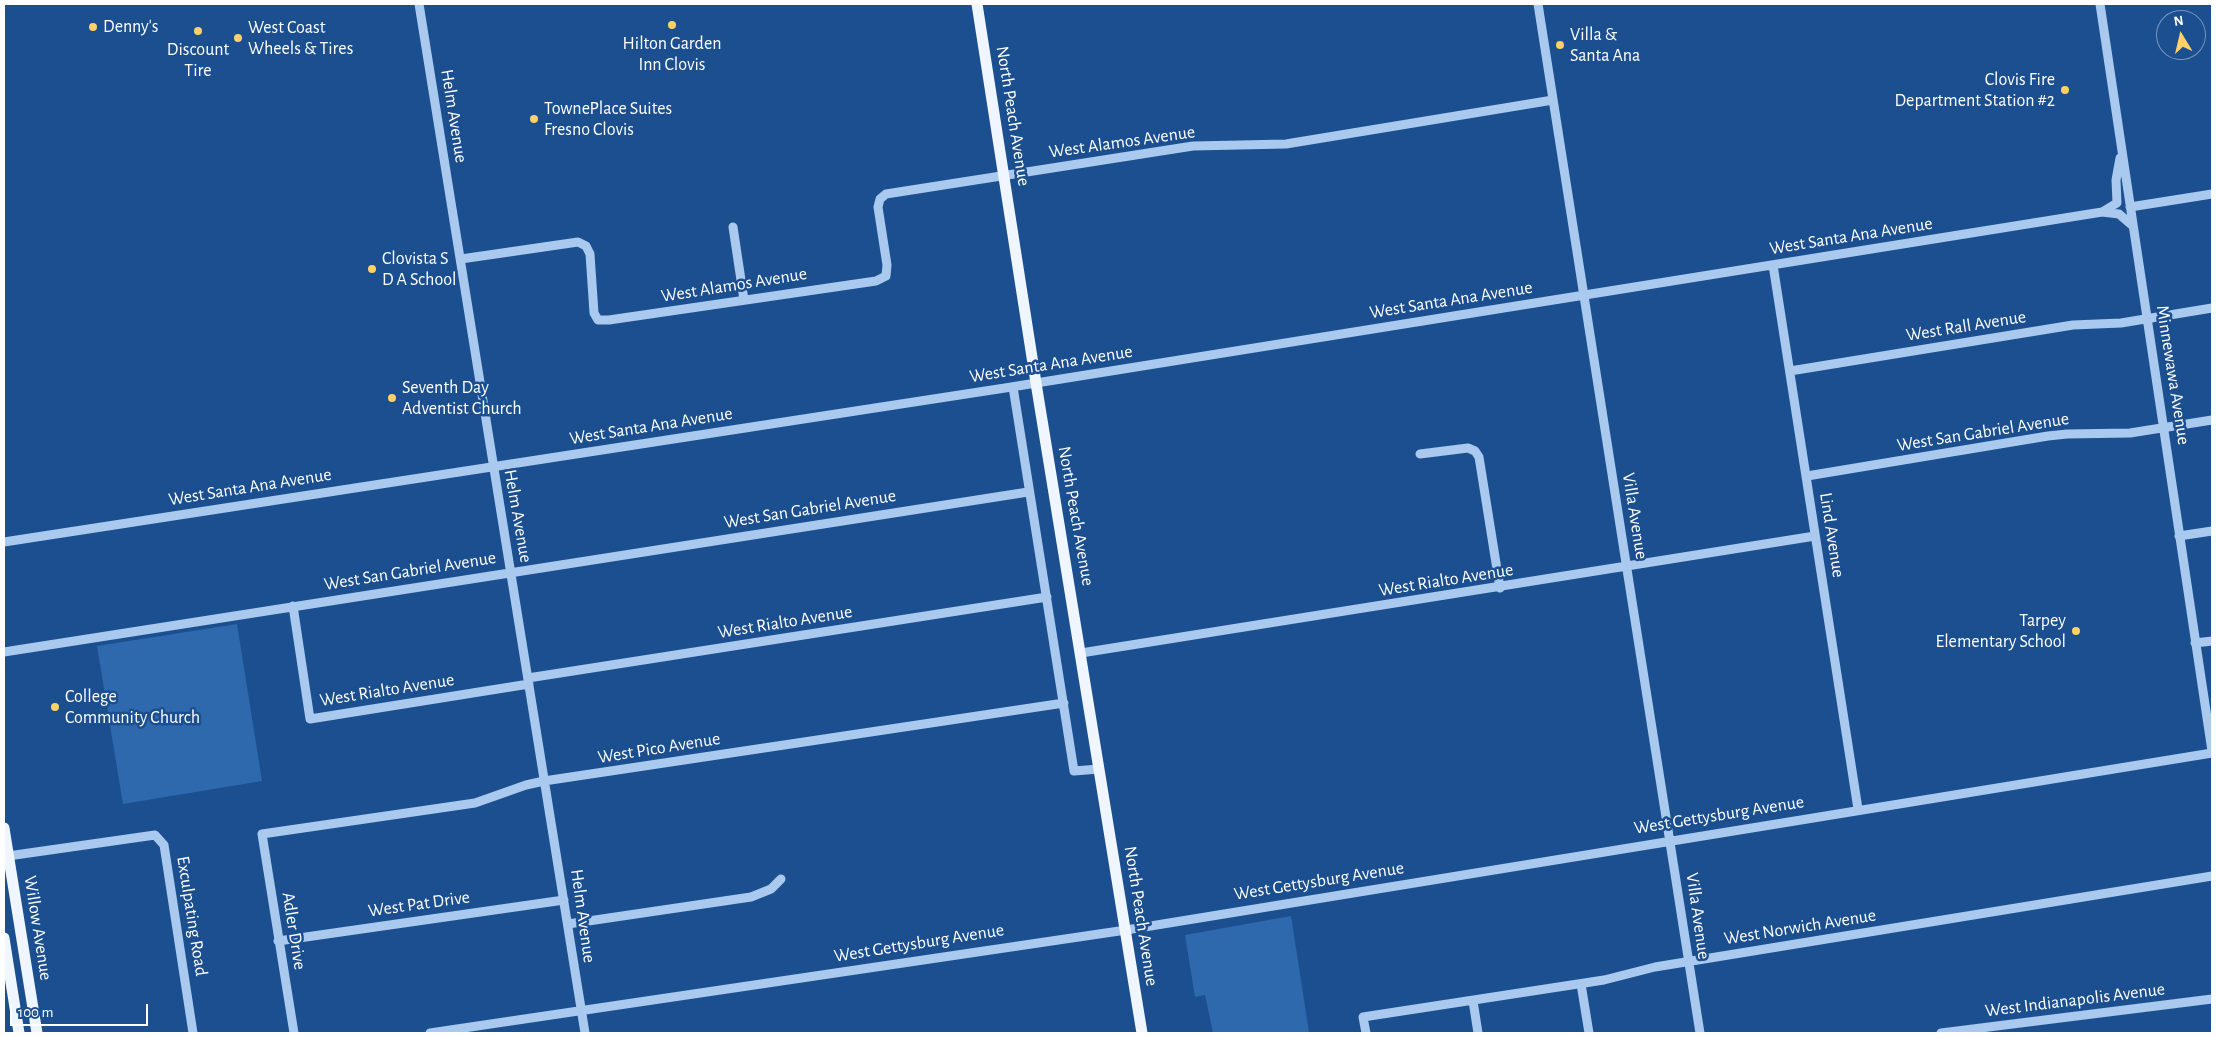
<!DOCTYPE html>
<html>
<head>
<meta charset="utf-8">
<style>
	body { margin:0 }
	#map { position:relative; width:2216px; height:1037px; overflow:hidden; background:#1b4f8f; font-family:"Alegreya Sans",sans-serif }
	canvas { display:block }
	.frame { position:absolute; inset:0; border:5px solid #fff; pointer-events:none }
	.north { position:absolute; left:2156px; top:10px; width:50px; height:50px; box-sizing:border-box; background:#1b4f8f; border:1px solid #7695bc; border-radius:50%; rotate:351deg; font-size:14px; font-weight:700; line-height:20px; text-align:center; color:#fff }
	.north::after { content:''; display:block; margin:auto; width:18px; height:22px; background:#ffd166; clip-path:polygon(50% 0,100% 100%,50% 72%,0 100%) }
	.scale { position:absolute; left:10px; top:1004px; width:138px; height:22px; box-sizing:border-box; border:2px solid #fff; border-top:0; padding-left:6px; font-size:15px; line-height:18px; white-space:nowrap; color:#fff; -webkit-text-stroke:4px #1b4f8f; paint-order:stroke }
</style>
</head>
<body>
<div id="map">
<canvas width="2216" height="1037"></canvas>
<div class="frame"></div>
<div class="north">N</div>
<div class="scale">100 m</div>
</div>
<script>
const context = document.querySelector('canvas').getContext('2d');
context.lineJoin = 'round';
function fill(path, color) { context.fillStyle = color; context.fill(path, 'evenodd'); }
function trace(path, color, width, dash) { context.strokeStyle = color; context.lineWidth = width; context.lineCap = dash ? 'butt' : 'round'; context.setLineDash(dash || []); context.stroke(path); }
function drawText(font, color, halo, rows, align = 'center') {
  context.font = font + ' "Alegreya Sans",sans-serif'; context.lineWidth = 5; context.setLineDash([]); context.textBaseline = 'middle'; context.strokeStyle = halo; context.fillStyle = color; for (const [text, x, y, turn = 0] of rows) {
    context.save(); context.translate(x, y); context.rotate((+turn || 0) * Math.PI / 180); context.textAlign = isNaN(turn) ? turn : align; if (halo) context.strokeText(text, 0, 0); context.fillText(text, 0, 0); context.restore();
  }
}
fill(new Path2D(`
	M237,624l25,157 -139,23 -26,-158z
	M1291,916l18,116 -96,1 -8,-38 -10,2 -10,-62z`), '#2e69ad');
trace(new Path2D(`
	M419,4l166,1029
	M1538,4l162,1029
	M2100,4l112,747
	M2130,207l82,-13
	M2102,212l15,-9 -1,-23 4,-22
	M733,227l11,73
	M461,259l117,-17 8,4 4,8 4,59 4,7h11l267,-39 10,-5 1,-11 -9,-58 2,-8 6,-5 307,-48 93,-2 267,-44
	M1773,265l85,544
	M1790,371l283,-46 48,-2 91,-15
	M1013,387l61,384 25,-2
	M1420,454l48,-6 7,3 4,6 21,131
	M1807,476l241,-40 19,-2 63,-1 82,-13
	M2179,536l33,-5
	M4,542l1001,-154 1097,-176 17,2 14,12
	M293,606l17,113 219,-35
	M2195,643l17,-2
	M4,652l1024,-160
	M1081,653l734,-117
	M528,678l519,-81
	M8,856l147,-21 9,10 29,188
	M568,924l183,-27 20,-8 10,-10
	M278,941l286,-41
	M1581,984l8,49
	M1473,1001l5,32
	M294,1033l-32,-199 213,-31 51,-18 18,-4 520,-78
	M430,1033l696,-103 1086,-177
	M1366,1033l-3,-16 241,-37 51,-13 557,-91
	M1941,1033l271,-34`), '#a9c9ee', 9);
trace(new Path2D(`
	M977,4l59,379 106,650
	M4,828l33,205
	M4,938l15,95`), '#f0f6ff', 11);
for (const [x, y, r, color] of [
	[672,25,5,"#ffd166"],
	[93,27,5,"#ffd166"],
	[198,31,5,"#ffd166"],
	[238,38,5,"#ffd166"],
	[1560,45,5,"#ffd166"],
	[2065,90,5,"#ffd166"],
	[534,119,5,"#ffd166"],
	[372,269,5,"#ffd166"],
	[392,398,5,"#ffd166"],
	[2076,631,5,"#ffd166"],
	[55,707,5,"#ffd166"]
]) { const dot = new Path2D(); dot.arc(x, y, r, 0, 2 * Math.PI); context.fillStyle = color; context.fill(dot); trace(dot, '#1b4f8f', 2); }
drawText('18px', '#fff', '#1b4f8f', [
	["Denny's",103,27],
	["West Coast",248,28],
	["Wheels & Tires",248,49],
	["Villa &",1570,35],
	["Santa Ana",1570,56],
	["Hilton Garden",672,44,"center"],
	["Inn Clovis",672,65,"center"],
	["Discount",198,50,"center"],
	["Tire",198,71,"center"],
	["Clovis Fire",2055,80,"right"],
	["Department Station #2",2055,101,"right"],
	["TownePlace Suites",544,109],
	["Fresno Clovis",544,130],
	["Clovista S",382,259],
	["D A School",382,280],
	["Seventh Day",402,388],
	["Adventist Church",402,409],
	["Tarpey",2066,621,"right"],
	["Elementary School",2066,642,"right"],
	["College",65,697],
	["Community Church",65,718]
], 'left');
drawText('18px', '#fff', '#1b4f8f', [
	["Helm Avenue",454,116,81],
	["North Peach Avenue",1013,116,81],
	["West Alamos Avenue",1122,142,-8],
	["West Santa Ana Avenue",1851,236,-9],
	["West Alamos Avenue",734,285,-9],
	["West Santa Ana Avenue",1451,300,-9],
	["West Rall Avenue",1966,326,-9],
	["West Santa Ana Avenue",1051,364,-9],
	["Minnewawa Avenue",2173,375,81],
	["West Santa Ana Avenue",651,426,-9],
	["West San Gabriel Avenue",1983,432,-9],
	["West Santa Ana Avenue",250,487,-9],
	["West San Gabriel Avenue",810,509,-9],
	["Helm Avenue",518,516,80],
	["North Peach Avenue",1076,516,80],
	["Villa Avenue",1635,516,81],
	["Lind Avenue",1832,535,81],
	["West San Gabriel Avenue",410,571,-9],
	["West Rialto Avenue",1446,580,-9],
	["West Rialto Avenue",785,622,-9],
	["West Rialto Avenue",387,690,-9],
	["West Pico Avenue",659,748,-9],
	["West Gettysburg Avenue",1719,815,-9],
	["West Gettysburg Avenue",1319,881,-9],
	["West Pat Drive",419,904,-8],
	["Exculpating Road",192,916,81],
	["Helm Avenue",583,916,82],
	["North Peach Avenue",1141,916,81],
	["Villa Avenue",1698,916,82],
	["West Norwich Avenue",1800,927,-9],
	["Willow Avenue",38,928,81],
	["Adler Drive",294,931,81],
	["West Gettysburg Avenue",919,943,-9],
	["West Indianapolis Avenue",2075,1000,-7]
]);
</script>
</body>
</html>
